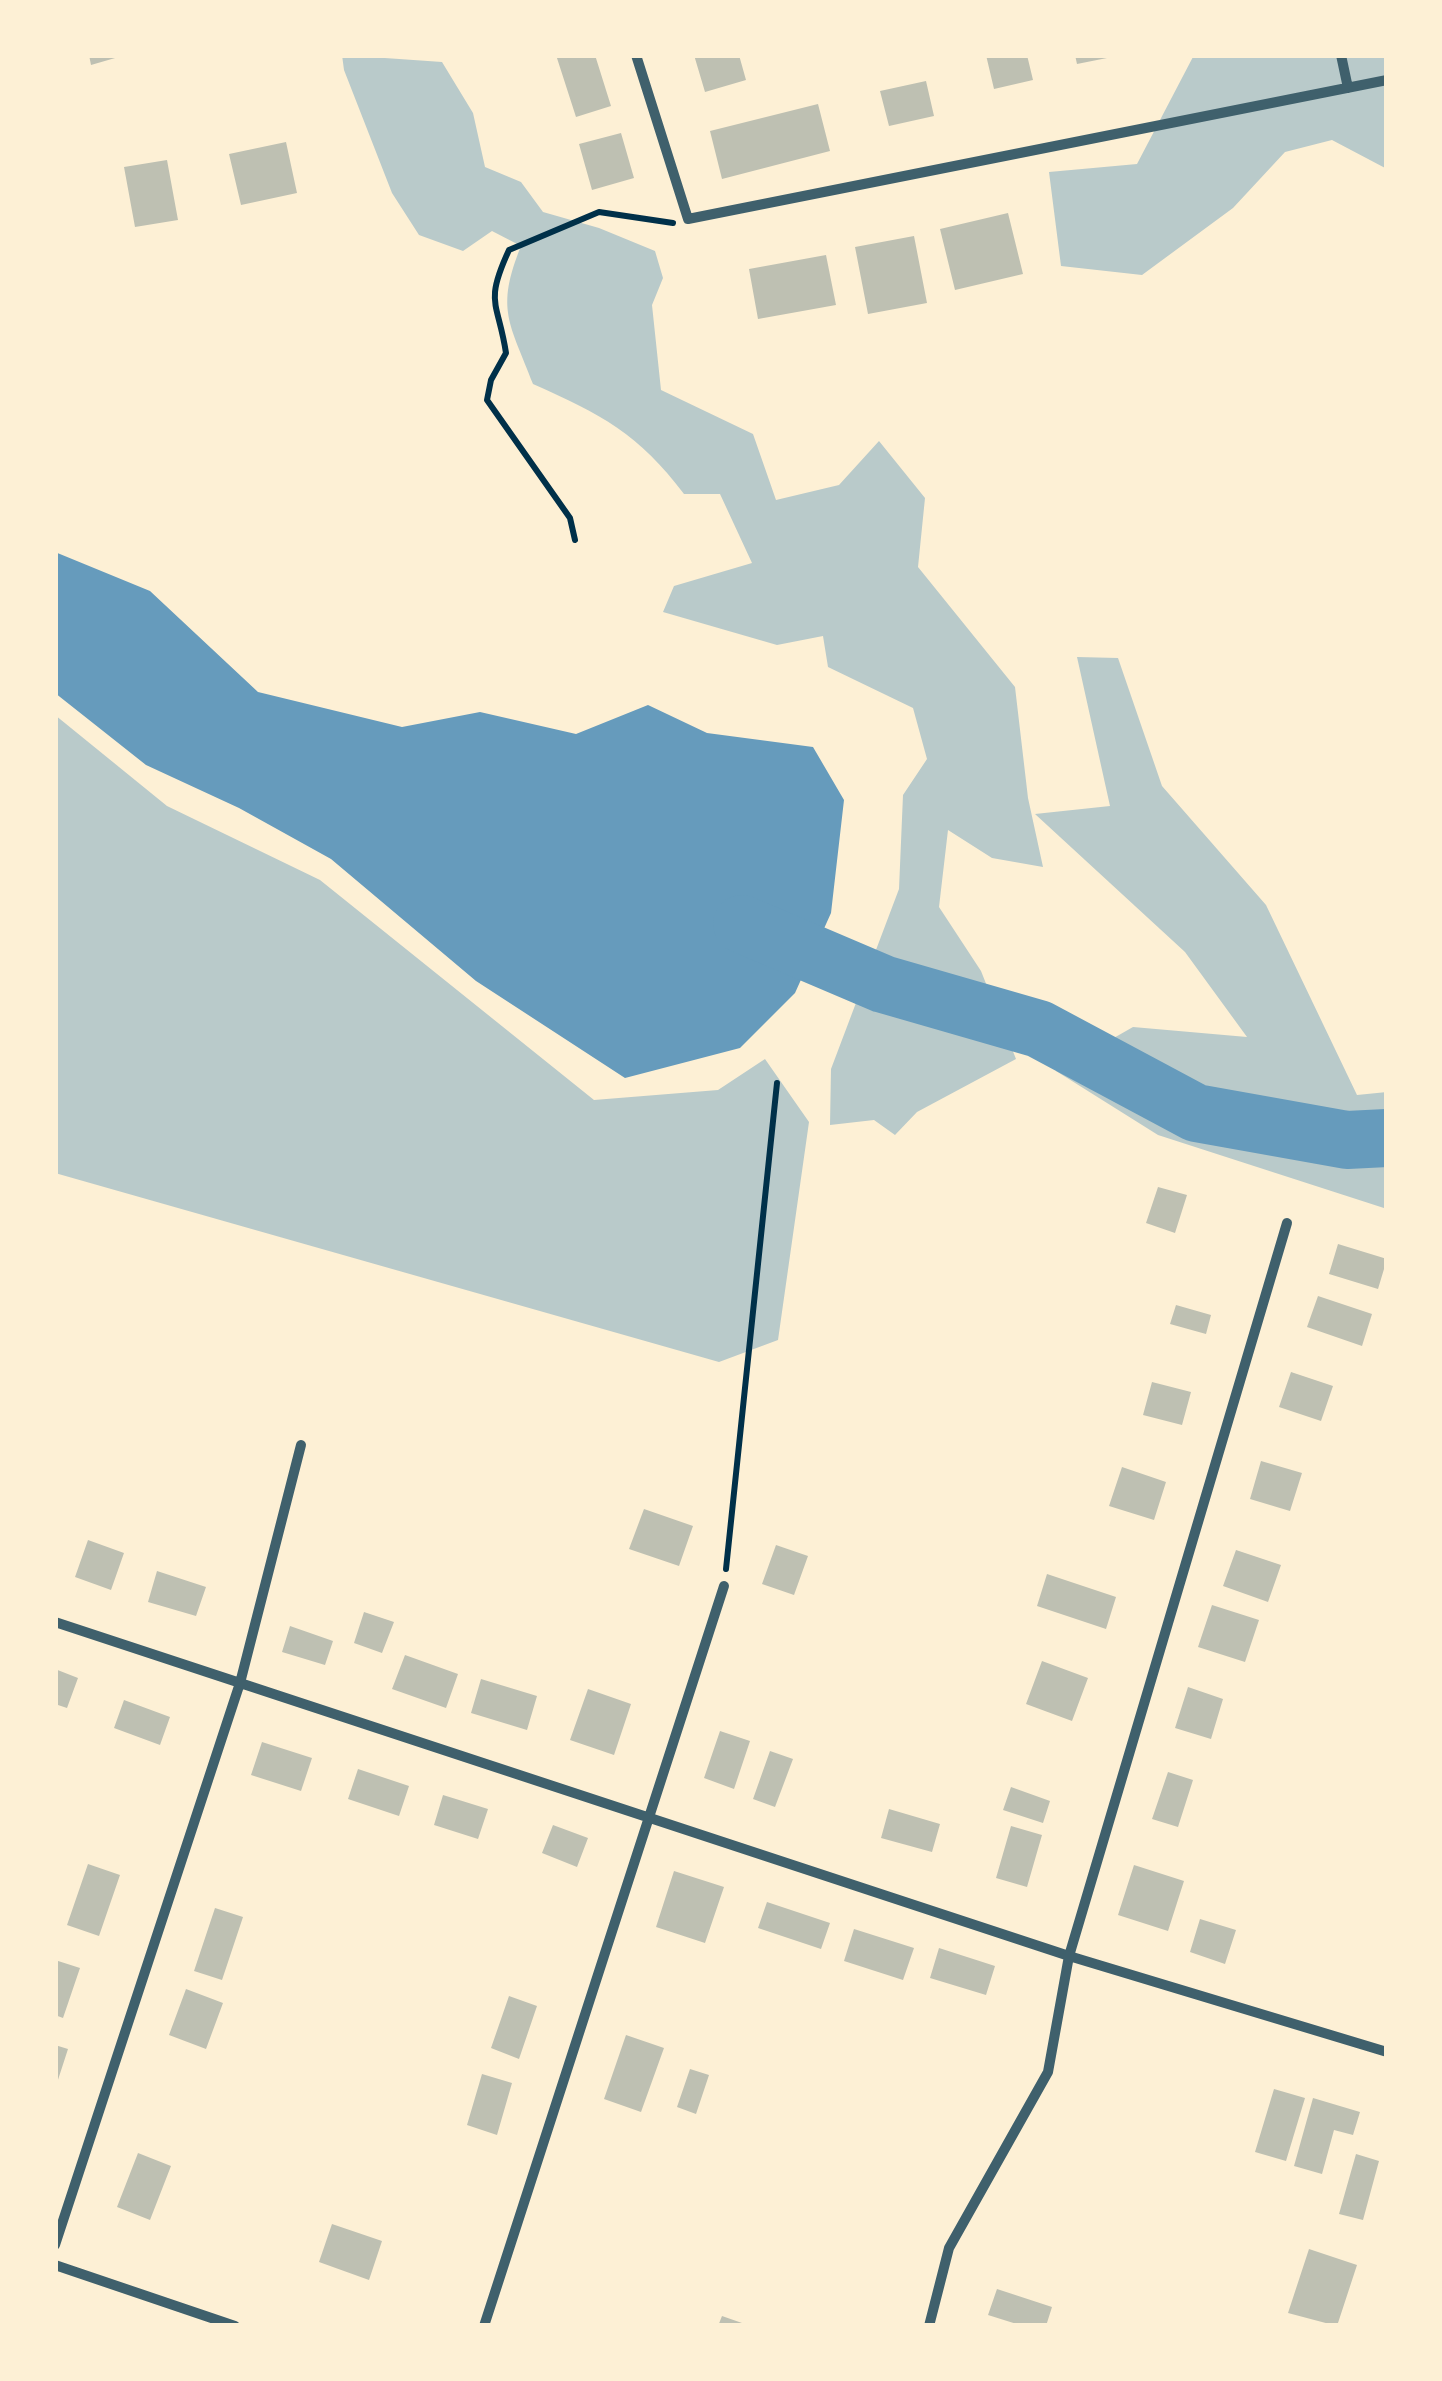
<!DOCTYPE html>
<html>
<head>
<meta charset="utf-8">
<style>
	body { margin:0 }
	#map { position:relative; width:1442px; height:2381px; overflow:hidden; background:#fdf0d5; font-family:Manrope,sans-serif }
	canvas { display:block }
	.frame { position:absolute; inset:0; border:58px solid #fdf0d5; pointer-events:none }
</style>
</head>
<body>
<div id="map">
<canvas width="1442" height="2381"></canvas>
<div class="frame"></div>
</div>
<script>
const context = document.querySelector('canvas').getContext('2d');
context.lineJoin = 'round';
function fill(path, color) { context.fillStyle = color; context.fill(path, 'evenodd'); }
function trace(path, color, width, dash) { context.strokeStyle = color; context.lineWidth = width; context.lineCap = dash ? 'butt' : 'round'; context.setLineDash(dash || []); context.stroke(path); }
fill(new Path2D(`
	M342,55l100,7 31,51 12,54 36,15 22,30 56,16 56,23 8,27 -11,27 9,85 92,44 23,66 63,-15 40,-44 46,57 -7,69 97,120 13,111 15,69 -51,-9 -44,-28 -9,77 42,64 35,88 -99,53 -22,23 -21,-15 -44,5 1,-56 68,-180 4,-94 24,-36 -14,-51 -85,-41 -5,-31 -46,9 -114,-33 11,-26 78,-23 -32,-69h-36c-45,-60 -83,-80 -151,-110 -23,-61 -38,-74 -12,-138l-29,-15 -29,20 -44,-16 -27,-42 -48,-123z
	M1194,55h193v114l-55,-29 -47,12 -52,56 -91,67 -81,-9 -12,-94 88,-8z
	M1077,657l41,1 44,128 104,119 91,190 30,-3v117l-229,-74 -102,-64 77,-44 114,10 -62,-85 -150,-138 75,-8z
	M55,715l112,91 153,74 274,220 124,-10 47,-31 44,63 -31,218 -59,22 -664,-189z`), '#b9caca');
fill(new Path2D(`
	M55,552l95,39 108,101 144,35 78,-15 96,22 72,-29 59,28 106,14 31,53 -13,113 -36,80 -55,55 -115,30 -149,-97 -145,-122 -92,-51 -93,-43 -91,-72z`), '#669bbc');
trace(new Path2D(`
	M742,924l141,60 156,45 157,84 151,27 40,-2`), '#669bbc', 58);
fill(new Path2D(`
	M89,55h33v1l-31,9z
	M556,55h39l16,51 -35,11z
	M694,55h45l7,25 -41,12z
	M986,55h41l6,25 -39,9z
	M1075,55h37v2l-35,7z
	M926,81l8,35 -45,10 -9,-35z
	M818,104l12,47 -108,28 -12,-48z
	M621,133l13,45 -42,12 -13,-46z
	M286,142l11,51 -56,12 -12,-51z
	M167,160l11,60 -43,7 -11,-60z
	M1008,213l15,61 -68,16 -15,-61z
	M914,236l13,67 -59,11 -13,-67z
	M826,255l10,50 -78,14 -9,-50z
	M1158,1187l29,8 -12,38 -29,-10z
	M1338,1244l49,15 -9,30 -49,-15z
	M1318,1296l54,18 -10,32 -55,-19z
	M1176,1305l35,10 -5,19 -36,-10z
	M1291,1372l42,14 -12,35 -42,-14z
	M1152,1382l39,10 -9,33 -39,-10z
	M1261,1461l41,12 -12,38 -40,-12z
	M1122,1467l44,15 -12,38 -45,-14z
	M644,1509l49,17 -14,40 -50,-17z
	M88,1540l36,13 -13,37 -36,-13z
	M776,1545l32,11 -14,39 -32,-11z
	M1236,1550l45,15 -13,37 -45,-16z
	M157,1571l49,16 -10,29 -48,-14z
	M1047,1574l69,23 -10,32 -69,-23z
	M1212,1605l47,15 -14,42 -47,-15z
	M364,1612l30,10 -12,31 -28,-10z
	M290,1626l43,15 -8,24 -43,-13z
	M405,1655l53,19 -12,34 -54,-19z
	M1042,1661l46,17 -16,43 -46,-17z
	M55,1669l23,9 -11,30 -12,-4z
	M481,1679l56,17 -10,34 -56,-17z
	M1188,1687l35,12 -12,40 -36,-11z
	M588,1689l43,15 -17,51 -44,-15z
	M124,1700l46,17 -10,28 -46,-17z
	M720,1731l30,10 -16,48 -30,-11z
	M262,1742l50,16 -11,33 -50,-16z
	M770,1751l23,8 -18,48 -22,-8z
	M358,1769l51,17 -10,30 -51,-17z
	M1168,1772l25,8 -15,47 -26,-8z
	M1011,1787l39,14 -7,22 -40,-13z
	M443,1795l45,14 -10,30 -44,-14z
	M889,1809l51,15 -8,28 -51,-14z
	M553,1825l35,13 -11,29 -35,-14z
	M1011,1826l31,9 -15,52 -31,-9z
	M88,1864l32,11 -21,61 -32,-11z
	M1134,1865l50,16 -16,50 -50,-16z
	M674,1871l50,16 -19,56 -49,-16z
	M767,1902l63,21 -9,26 -63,-21z
	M215,1908l28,9 -21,63 -28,-9z
	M1200,1919l36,11 -11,34 -35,-12z
	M854,1929l60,19 -11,32 -59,-19z
	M939,1948l56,18 -9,29 -56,-17z
	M55,1960l25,8 -17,50 -8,-3z
	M186,1989l37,14 -17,46 -37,-14z
	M509,1996l28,10 -18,53 -28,-11z
	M626,2035l38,13 -23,64 -37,-13z
	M55,2045l13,4 -12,37h-1z
	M690,2069l19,6 -13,39 -19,-7z
	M482,2074l30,9 -15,52 -30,-10z
	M1274,2089l31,9 -19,63 -31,-9z
	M1313,2098l47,14 -7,23 -19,-5 -12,44 -28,-8z
	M138,2153l33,13 -21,54 -33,-13z
	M1356,2154l23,7 -16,59 -24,-6z
	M332,2224l50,17 -13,39 -50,-18z
	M1309,2249l48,16 -20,61 -49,-13z
	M997,2289l55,18 -6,19h-23l-35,-11z
	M722,2316l20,7 -1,3h-23z`), '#bec0b2');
trace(new Path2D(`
	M575,540l-5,-22 -83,-118 4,-20 15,-27c-8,-52 -22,-49 3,-103l90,-38 74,11
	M726,1569l51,-486`), '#003049', 6);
trace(new Path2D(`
	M636,55l52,164 699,-139
	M1341,55l7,33
	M55,1622l1014,334 318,96
	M55,2245l185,-562 61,-238
	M55,2265l180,61
	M484,2326l240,-740
	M929,2326l20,-78 99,-176 21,-116 218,-733`), '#3f606c', 10);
</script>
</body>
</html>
